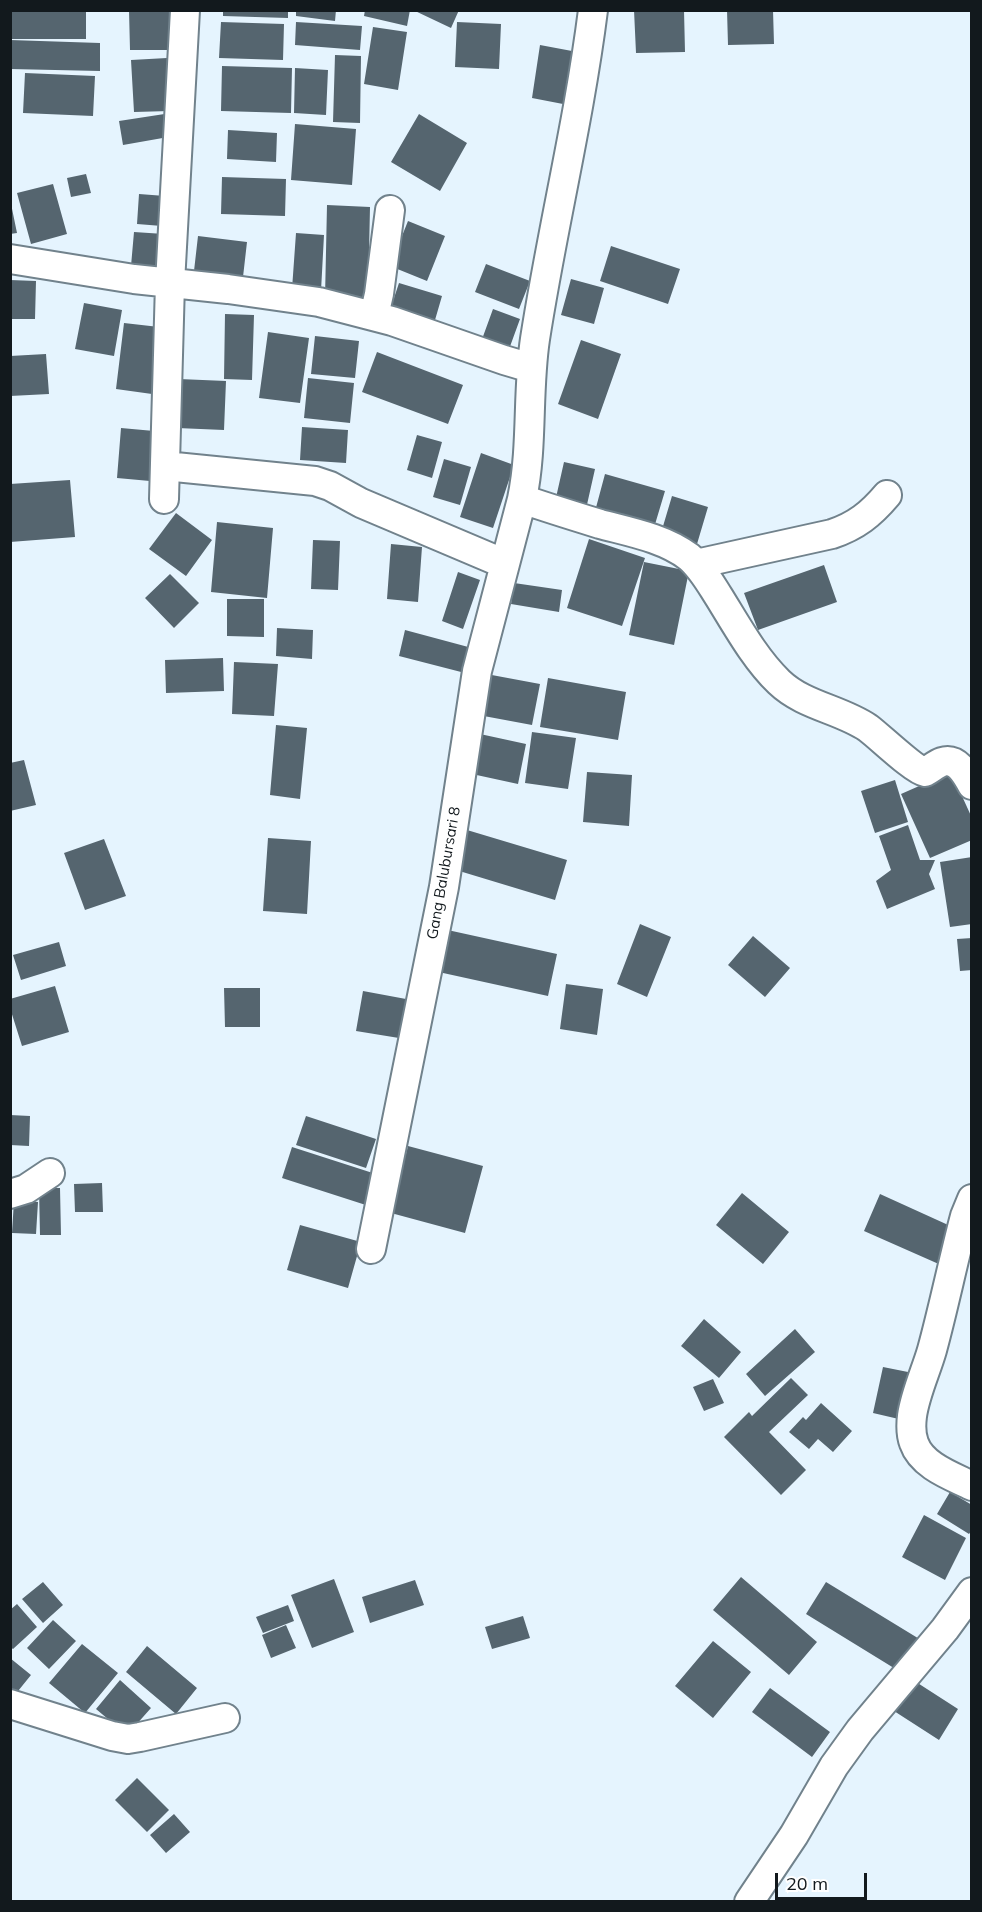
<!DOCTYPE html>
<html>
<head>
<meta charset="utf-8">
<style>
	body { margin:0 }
	#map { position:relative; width:982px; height:1912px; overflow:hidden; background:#e5f4fe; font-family:Mulish,sans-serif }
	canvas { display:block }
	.frame { position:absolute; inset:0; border:12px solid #12191d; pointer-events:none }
	.scale { position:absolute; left:775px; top:1873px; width:92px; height:27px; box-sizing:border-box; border:3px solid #12191d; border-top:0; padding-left:8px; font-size:18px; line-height:21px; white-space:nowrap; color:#12191d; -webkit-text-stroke:4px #fff; paint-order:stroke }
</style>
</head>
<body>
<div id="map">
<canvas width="982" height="1912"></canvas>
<div class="frame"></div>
<div class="scale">20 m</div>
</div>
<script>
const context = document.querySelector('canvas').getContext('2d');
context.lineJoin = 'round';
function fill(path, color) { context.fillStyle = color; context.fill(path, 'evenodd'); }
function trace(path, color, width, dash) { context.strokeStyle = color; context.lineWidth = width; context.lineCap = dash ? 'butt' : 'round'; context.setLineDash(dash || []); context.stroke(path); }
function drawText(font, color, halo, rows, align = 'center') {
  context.font = font + ' Mulish,sans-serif'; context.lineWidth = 6; context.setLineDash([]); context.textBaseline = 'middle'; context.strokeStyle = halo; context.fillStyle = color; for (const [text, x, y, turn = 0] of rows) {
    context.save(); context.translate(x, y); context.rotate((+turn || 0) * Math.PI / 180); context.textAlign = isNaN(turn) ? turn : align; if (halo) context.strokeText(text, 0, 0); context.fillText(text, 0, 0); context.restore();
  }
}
fill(new Path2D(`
	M10,10h76v29h-76z
	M129,10h46l1,40h-46z
	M223,10h65v8l-65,-2z
	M296,10h40l-1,11 -39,-5z
	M365,10h45l-3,16 -43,-10z
	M413,10h46l-8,18z
	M634,10h50l1,42 -49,1z
	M727,10h46l1,34 -46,1z
	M221,22l63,2 -1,36 -64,-2z
	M296,22l66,4 -2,24 -65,-5z
	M457,22l44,2 -2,45 -44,-2z
	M373,27l34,5 -9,58 -34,-6z
	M10,40l90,3v28l-90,-2z
	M540,45l32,6 -9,53 -31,-6z
	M335,55l26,1 -1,67 -27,-1z
	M167,58l3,53 -36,1 -3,-52z
	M222,66l70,2 -1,45 -70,-2z
	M295,68l33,2 -2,45 -32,-2z
	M25,73l70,3 -2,40 -70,-3z
	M171,113l3,23 -51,9 -4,-24z
	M419,114l48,29 -27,48 -49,-29z
	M295,124l61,5 -4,56 -61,-5z
	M228,130l49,3 -1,29 -49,-3z
	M86,174l5,19 -20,4 -4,-19z
	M222,177l64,2 -1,37 -64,-2z
	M53,184l14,50 -36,10 -14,-51z
	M139,194l26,2 -3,30 -25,-2z
	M10,199l7,34 -7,1z
	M327,205l43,2 -2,92 -43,-1z
	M408,221l37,15 -18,45 -37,-15z
	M134,232l30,2 -3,35 -30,-3z
	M296,233l28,2 -3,56 -29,-2z
	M198,236l49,6 -4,35 -49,-6z
	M611,246l69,23 -12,35 -68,-23z
	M486,264l44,17 -11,28 -44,-17z
	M571,279l33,9 -10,36 -33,-9z
	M10,280l26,1 -1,38h-25z
	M399,283l43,13 -7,24 -44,-13z
	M84,303l38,7 -8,46 -39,-7z
	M493,309l27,10 -12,33 -27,-10z
	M225,314l29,1 -2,65 -28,-1z
	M124,323l35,4 -7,67 -36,-5z
	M268,332l41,6 -9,65 -41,-5z
	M315,336l44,5 -4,37 -44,-4z
	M581,340l40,14 -23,65 -40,-15z
	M377,352l86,33 -15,39 -86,-32z
	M46,354l3,40 -39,2v-40z
	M308,378l46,5 -4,40 -46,-5z
	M179,379l47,2 -2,49 -47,-2z
	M302,427l46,3 -2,33 -46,-3z
	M121,428l33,3 -4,50 -33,-3z
	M417,435l25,7 -10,36 -25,-8z
	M481,453l33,12 -21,63 -33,-11z
	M444,459l27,8 -11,38 -27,-8z
	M564,462l31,7 -9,40 -31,-7z
	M605,474l60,17 -12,40 -59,-16z
	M70,480l5,57 -65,5v-58z
	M672,496l36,11 -11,37 -36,-11z
	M176,513l36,27 -26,36 -37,-27z
	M217,522l56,6 -6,70 -56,-6z
	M589,539l56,19 -23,68 -55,-18z
	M313,540l27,1 -2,49 -27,-1z
	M391,544l31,3 -4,55 -31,-3z
	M644,562l45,9 -15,74 -45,-10z
	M824,565l13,37 -79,28 -14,-37z
	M458,572l22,8 -17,49 -21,-8z
	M170,574l29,29 -25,25 -29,-30z
	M514,583l48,7 -3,22 -48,-8z
	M227,599h37v38l-37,-1z
	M277,628l36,2 -1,29 -36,-3z
	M405,630l67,18 -7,25 -66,-17z
	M223,658l1,33 -58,2 -1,-33z
	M234,662l44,2 -4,52 -42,-2z
	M481,673l59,11 -8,41 -59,-11z
	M548,678l78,14 -8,48 -78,-13z
	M276,725l31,3 -7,71 -30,-4z
	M532,732l44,6 -8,51 -43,-6z
	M480,734l46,10 -8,40 -46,-10z
	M24,760l12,45 -26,6v-48z
	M587,772l45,3 -3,51 -46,-4z
	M951,772l21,46v22l-42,18 -29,-64z
	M895,780l13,42 -33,11 -14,-42z
	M908,825l12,35h15l-6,14 6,15 -48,20 -11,-28 15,-11 -12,-34z
	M467,830l100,30 -12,40 -99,-30z
	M268,838l43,3 -4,73 -44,-3z
	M104,839l22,57 -41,14 -21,-57z
	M972,857v67l-22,3 -10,-65z
	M640,924l31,13 -24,60 -30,-13z
	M443,929l114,25 -9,42 -114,-25z
	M753,936l37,32 -25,29 -37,-32z
	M972,938v32l-12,1 -3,-32z
	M59,942l7,24 -45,14 -8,-25z
	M566,984l37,5 -6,46 -37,-6z
	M55,986l14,46 -47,14 -12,-38v-9z
	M224,988h36v39h-35z
	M363,991l43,8 -7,39 -43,-7z
	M10,1115l20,1 -1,30 -19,-1z
	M306,1116l70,23 -10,29 -70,-23z
	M408,1146l75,20 -18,67 -74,-20z
	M292,1147l90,29 -10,31 -90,-29z
	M102,1183l1,29h-28l-1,-28z
	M39,1188h21l1,47h-21z
	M742,1193l47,39 -26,32 -47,-39z
	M880,1194l77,35 -16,36 -77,-34z
	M14,1200l24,2 -2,32 -24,-1z
	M300,1225l61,17 -13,46 -61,-18z
	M704,1319l37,33 -22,26 -38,-32z
	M795,1329l20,23 -50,44 -19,-22z
	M883,1367l30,6 -10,47 -30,-7z
	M791,1378l17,17 -39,37 37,38 -25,25 -57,-58 25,-25 3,4z
	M713,1379l11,24 -20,8 -11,-24z
	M821,1403l31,28 -19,21 -15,-13 -9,10 -20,-17 14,-15 3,3z
	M950,1492l22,13v25l-3,4 -32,-20z
	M924,1515l42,23 -21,42 -43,-23z
	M741,1577l76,65 -28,33 -76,-65z
	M334,1579l20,53 -42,16 -21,-53z
	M415,1580l9,25 -54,18 -8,-26z
	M43,1582l20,23 -20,18 -21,-24z
	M826,1582l95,58 -19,33 -96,-59z
	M17,1604l20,23 -24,22 -3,-2v-37z
	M288,1605l6,16 -31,12 -7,-16z
	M523,1616l7,22 -38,11 -7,-22z
	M53,1620l23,21 -27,28 -22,-21z
	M286,1625l10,23 -25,10 -9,-23z
	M713,1641l38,31 -38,46 -38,-32z
	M82,1644l36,29 -33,40 -36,-30z
	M147,1646l50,42 -21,26 -50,-42z
	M10,1658l21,17 -17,21 -4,-2z
	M120,1680l31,28 -24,27 -31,-26z
	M913,1680l45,29 -19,31 -45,-29z
	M770,1688l60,44 -18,25 -60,-45z
	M137,1778l32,32 -22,22 -32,-32z
	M174,1814l16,18 -24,21 -16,-18z`), '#55656f');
const street = new Path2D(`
	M593,10c-14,111 -41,219 -58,329 -8,53 -2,107 -13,160 26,9 52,17 78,25 30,8 64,14 89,33 13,11 21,26 30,40 18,29 36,62 60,85 25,24 61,27 89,46 12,9 46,42 57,44 6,-3 11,-8 17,-10 15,-5 24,12 30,23
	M10,259l124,20 94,10 91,13 73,19 112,39 27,8
	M374,316l5,-22 11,-84
	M165,466l150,15 15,5 31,17 144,61
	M164,499l6,-216 15,-273
	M696,564l136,-30c24,-8 39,-20 55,-39
	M10,1194l16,-5 24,-16
	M972,1199l-7,17c-12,45 -21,90 -33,134 -6,21 -17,44 -20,66 -1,8 -1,19 2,27 8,23 38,33 58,43
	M371,1249l73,-362 33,-216 45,-172
	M10,1704l102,32 16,3 12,-2 85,-19
	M749,1902l45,-67 40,-69 26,-36 85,-101 27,-37`);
trace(street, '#71828c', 32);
trace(street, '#fff', 28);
drawText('15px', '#12191d', '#fff', [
	["Gang Balubursari 8",444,873,-80]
]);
</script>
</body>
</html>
